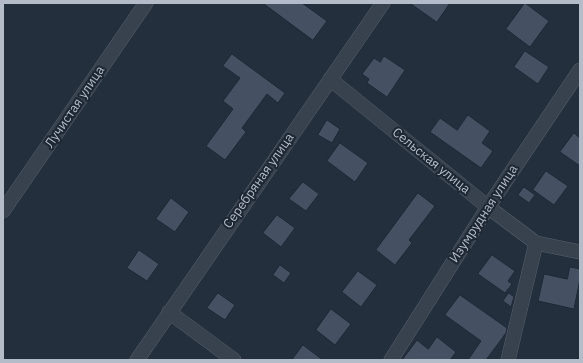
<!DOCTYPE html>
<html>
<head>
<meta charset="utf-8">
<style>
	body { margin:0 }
	#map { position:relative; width:583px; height:363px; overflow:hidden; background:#242f3e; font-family:"IBM Plex Sans",sans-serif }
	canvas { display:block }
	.frame { position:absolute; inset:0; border:4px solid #b4bcc9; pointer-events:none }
</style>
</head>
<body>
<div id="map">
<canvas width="583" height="363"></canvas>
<div class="frame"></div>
</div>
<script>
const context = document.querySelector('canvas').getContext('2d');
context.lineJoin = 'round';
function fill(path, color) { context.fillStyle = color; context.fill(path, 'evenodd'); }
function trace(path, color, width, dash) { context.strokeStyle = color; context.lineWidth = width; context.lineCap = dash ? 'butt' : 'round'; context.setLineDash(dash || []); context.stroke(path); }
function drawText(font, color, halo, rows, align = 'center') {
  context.font = font + ' "IBM Plex Sans",sans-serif'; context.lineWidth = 4; context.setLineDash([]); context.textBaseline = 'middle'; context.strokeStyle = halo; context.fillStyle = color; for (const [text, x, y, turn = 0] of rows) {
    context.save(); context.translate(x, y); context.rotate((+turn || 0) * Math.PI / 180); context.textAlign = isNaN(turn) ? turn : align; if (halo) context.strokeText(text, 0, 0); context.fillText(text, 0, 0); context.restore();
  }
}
const building = new Path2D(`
	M263,3h39l25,18 -14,19z
	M410,3h40l-13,19z
	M525,3l24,18 -19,26 -24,-18z
	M525,51l24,16 -11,17 -24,-17z
	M232,54l53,39 -7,10 -11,-9 -25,34 4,4 -21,28 -19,-14 27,-37 -10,-8 17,-23 -17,-12z
	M384,56l21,14 -18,27 -20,-14 2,-4 -7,-5 12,-16 6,4z
	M468,115l22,16 -8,12 11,8 -12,17 -51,-36 10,-14 17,12z
	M327,120l13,9 -8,14 -14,-8z
	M574,133l6,5v28l-20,-14z
	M340,143l28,20 -13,19 -28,-21z
	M546,171l22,15 -14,19 -21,-15z
	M303,182l16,12 -13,17 -17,-12z
	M524,187l11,8 -6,8 -11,-8z
	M418,193l17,13 -26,34 3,3 -17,22 -19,-15z
	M171,198l18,14 -14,20 -19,-13z
	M277,215l18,13 -14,19 -18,-14z
	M139,250l20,14 -12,17 -20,-13z
	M492,255l23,16 -7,10 4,3 -7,9 -27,-19z
	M280,265l11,8 -7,10 -11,-8z
	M570,267l10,2v10l-6,30 -36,-8 6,-27 23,5z
	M358,271l19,14 -16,22 -19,-15z
	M218,293l17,12 -10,15 -18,-12z
	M509,293l5,4 -3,10 -8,-6z
	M460,295l47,33 -1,5 -20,27h-18l13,-19 -36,-26z
	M331,309l20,15 -16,21 -19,-15z
	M437,337l19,15 -6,8h-48l15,-20 11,9z
	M303,345l20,15h-31z`);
fill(building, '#455162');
trace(building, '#1f2835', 1);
const minor = new Path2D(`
	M330,79l158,128 48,36 44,9
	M3,211l143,-208
	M169,312l65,48
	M137,360l246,-357
	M391,360l97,-153 92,-137
	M508,360l28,-117`);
trace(minor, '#565f6c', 15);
trace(minor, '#38414e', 14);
drawText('13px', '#b4bcc9', '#1d2633', [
	["Лучистая улица",75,107,-56],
	["Сельская улица",431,161,39],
	["Серебряная улица",259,181,-55],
	["Изумрудная улица",484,214,-57]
]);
</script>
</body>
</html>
